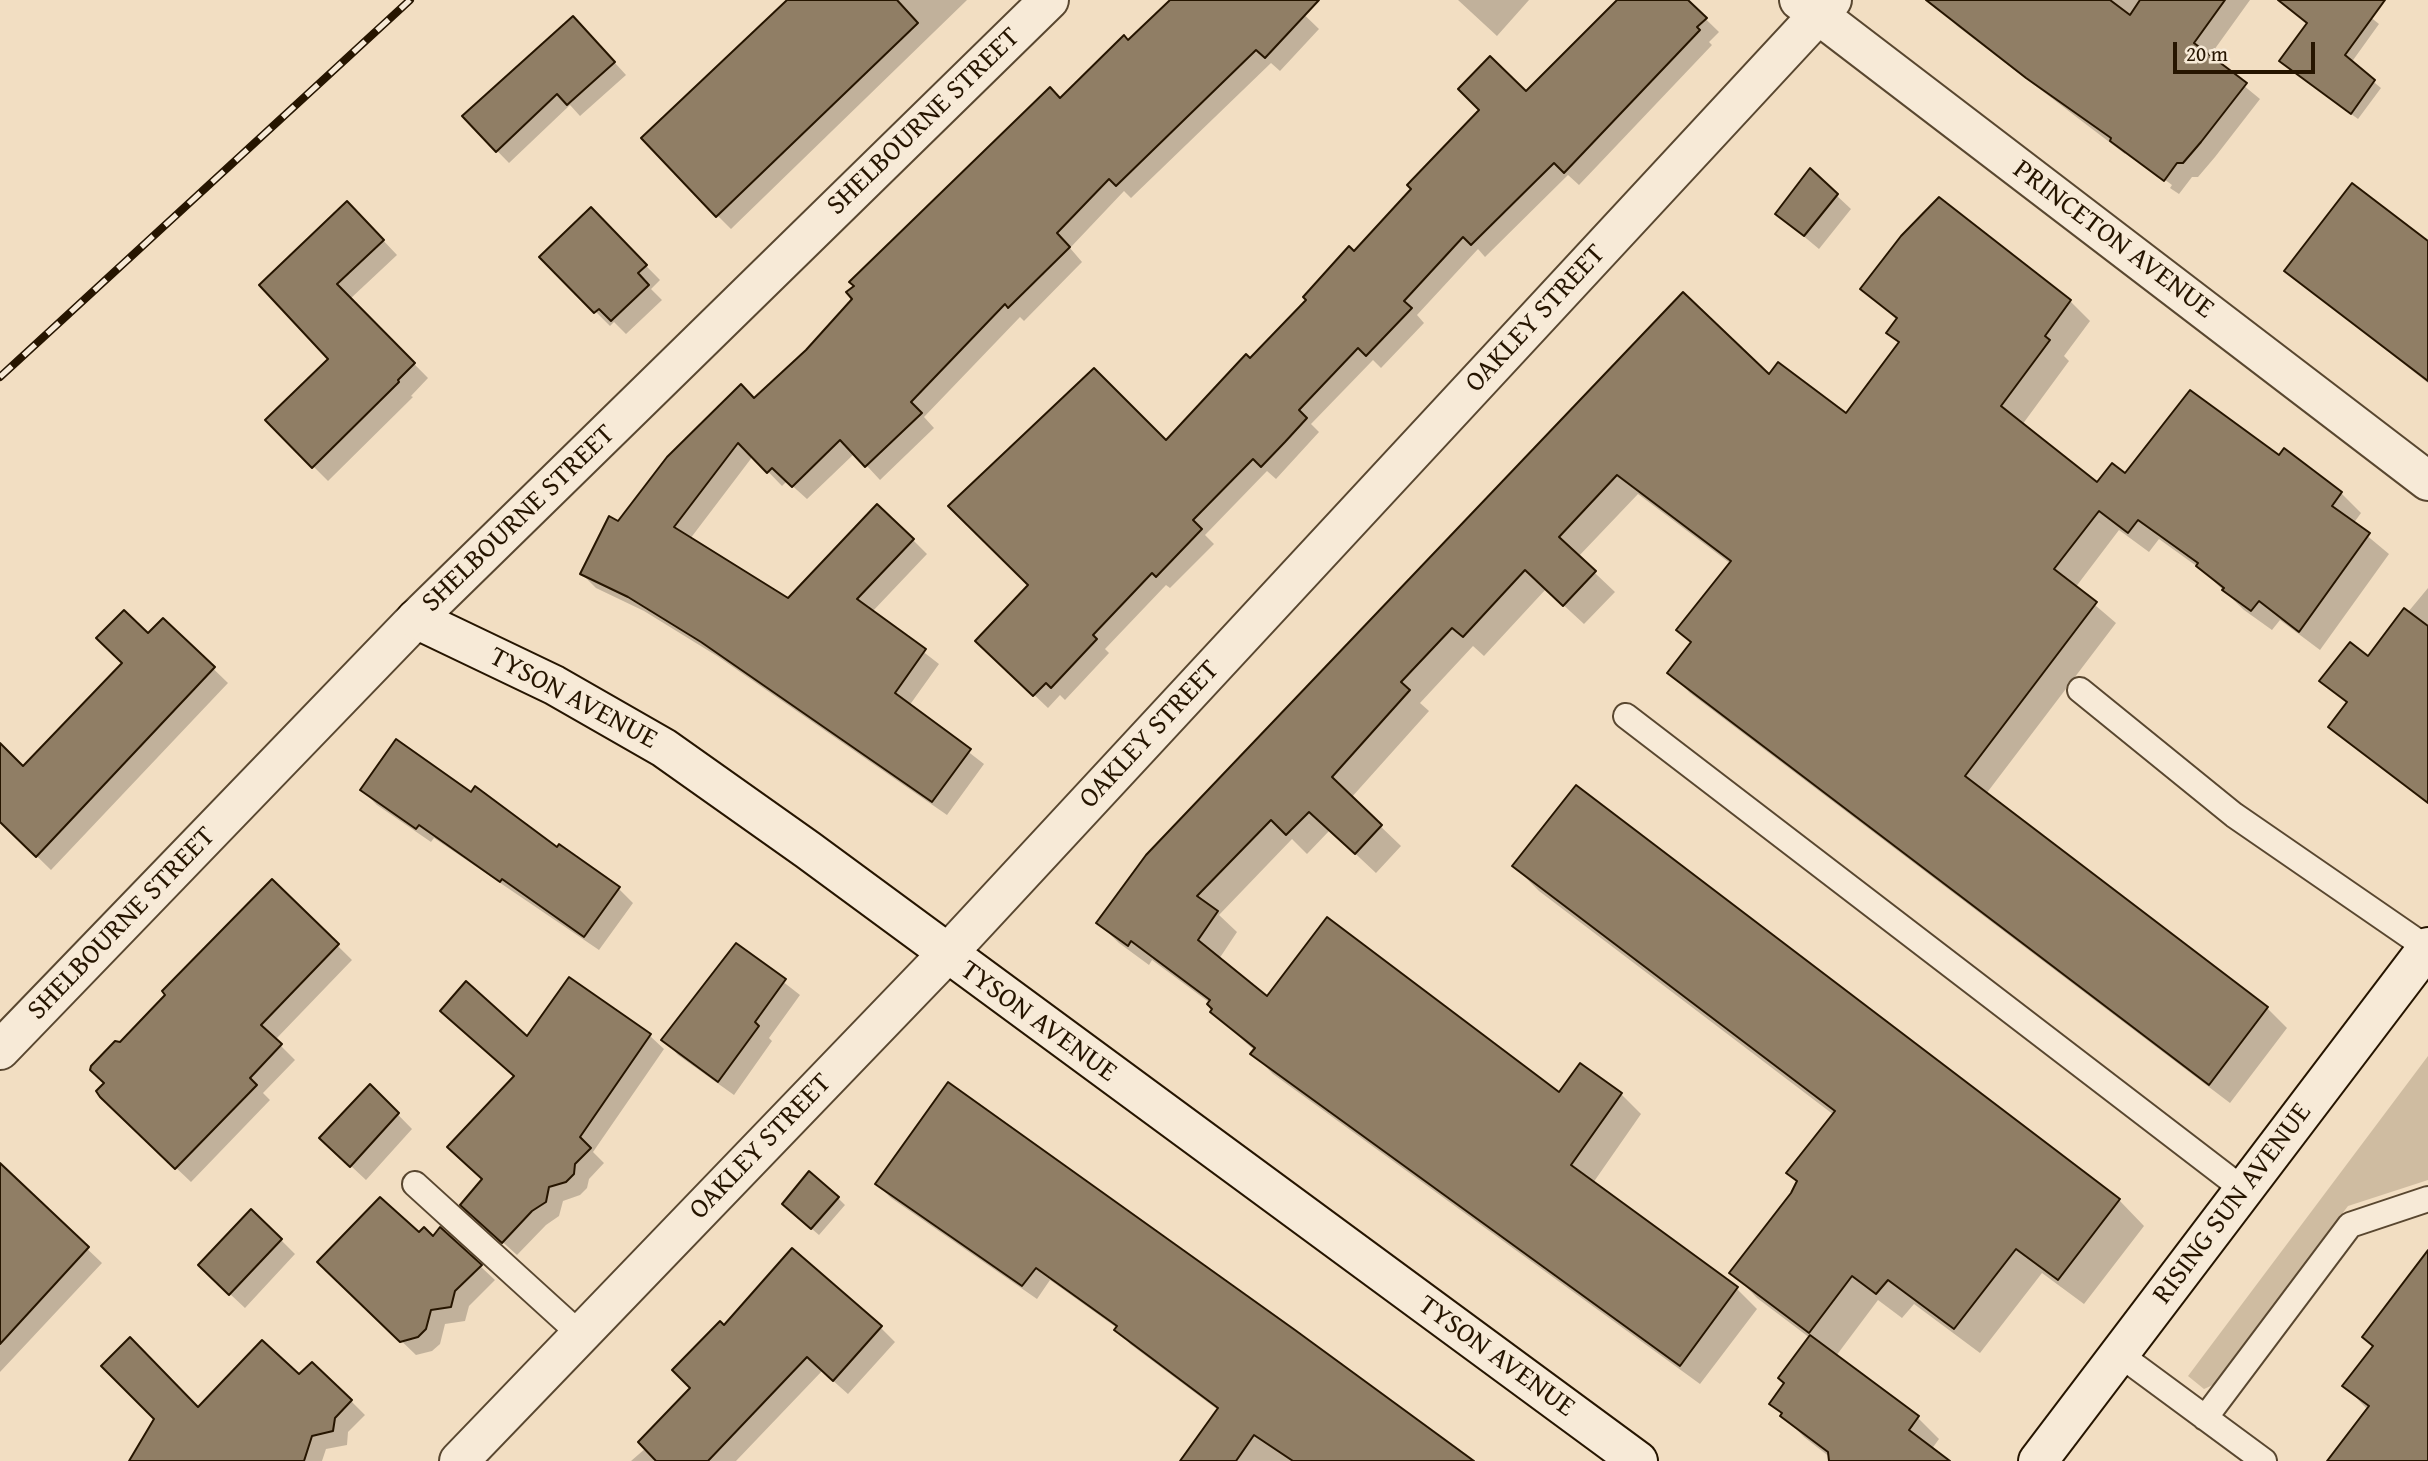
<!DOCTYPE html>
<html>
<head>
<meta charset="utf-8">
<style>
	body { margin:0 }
	#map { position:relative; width:2428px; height:1461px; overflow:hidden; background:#f2dec2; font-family:"Gentium Book Plus",serif }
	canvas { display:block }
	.scale { position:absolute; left:2173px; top:42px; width:142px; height:32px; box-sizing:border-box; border:4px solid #261500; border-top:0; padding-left:9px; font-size:21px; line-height:24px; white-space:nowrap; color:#261500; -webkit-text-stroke:5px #f7ead7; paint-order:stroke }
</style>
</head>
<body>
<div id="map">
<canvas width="2428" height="1461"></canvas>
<div class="scale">20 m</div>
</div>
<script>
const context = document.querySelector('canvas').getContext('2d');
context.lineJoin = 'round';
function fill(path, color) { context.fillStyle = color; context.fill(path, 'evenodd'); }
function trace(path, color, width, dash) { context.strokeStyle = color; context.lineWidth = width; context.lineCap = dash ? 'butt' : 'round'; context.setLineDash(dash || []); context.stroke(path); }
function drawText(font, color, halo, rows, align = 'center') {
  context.font = font + ' "Gentium Book Plus",serif'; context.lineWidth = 6; context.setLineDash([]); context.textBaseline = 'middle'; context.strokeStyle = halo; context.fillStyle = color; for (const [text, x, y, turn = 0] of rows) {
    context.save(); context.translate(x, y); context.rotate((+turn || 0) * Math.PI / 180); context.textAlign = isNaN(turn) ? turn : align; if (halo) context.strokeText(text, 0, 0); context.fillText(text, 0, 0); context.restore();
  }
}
fill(new Path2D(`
	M2428,1056v124l-80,26 -135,179 -9,4 -16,-13z`), '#cfbca1');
fill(new Path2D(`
	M789,0h178l-236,229 -14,-14z
	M1172,0h117l30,29 -39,42 -9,-8 -140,135 -7,-7 -54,57 12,14 -58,59 -4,-4 -96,100 10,11 -54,52 -25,-27 -48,46 -20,-18 -5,5 -29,-30 -63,83 98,61 125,-60 14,14 -55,58 67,52 -30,42 75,58 -37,51 -230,-159 -73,-45 -48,-23 -14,-14 37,-51 189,-172 252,-251z
	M1458,0h71l-32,36z
	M1619,0h67l33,32 -10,10 3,3 -133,140 -11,-10 -83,82 -7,-8 -61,66 7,8 -43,45 -8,-8 -62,64 8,8 -43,47 -9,-8 -62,64 9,9 -44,44 -4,-3 -61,64 4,4 -44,47 -5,-5 -12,13 -57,-54 175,-212 188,-189 172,-160z
	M1951,0h299l-41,57 51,42 -45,58 -17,20h-6l-13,17 -9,-6 2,-3 -47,-35v4l-168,-128 -14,-15z
	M2279,0h70l30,24 -28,39 30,25 -23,31 -70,-51 21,-44z
	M585,30l41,45 -46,41 -10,-11 -61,58 -45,-46z
	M1836,195l15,14 -32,40 -42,-35z
	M591,210l69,70 -9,9 11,11 -36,34 -12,-12 -4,4 -69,-69z
	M362,218l35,37 -47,44 78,79 -17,18 2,1 -85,84 -61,-61 63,-61 -69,-74z
	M2428,244v139l-142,-112z
	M1863,289l207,12 20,20 -26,35 5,5 -47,64 76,60 27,-10 154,-18 6,-7 56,43 20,20 -8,11 36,30 -69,96 -40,-30 -8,10 -28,-20 -42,-40 -43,-31 -10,13 -30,-22 -44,58 41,35 -130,171 281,214 20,20 -57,75 -540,-410 -20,-20 22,-29 -14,-14 53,-66 -93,-70 -60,63 37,35 -31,32 -38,-35 -62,67 -11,-10 -53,57 9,8 -78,87 50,48 -25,27 -46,-43 -23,24 -15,-15 -73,76 18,17 -18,27 48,39 293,96h61l20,20 -48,69 144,106 20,20 -57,75 -427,-310 -20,-20 2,-3 -43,-39 2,-3 -4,-6 -58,-43 -3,5 -30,-22 -21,-20 585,-629 86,83 77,38 54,-71 -11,-12 9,-11z
	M2428,588v216l-97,-77 17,-23 -26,-23 47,-22z
	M163,620l65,63 -177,187 -51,-50v-51h23z
	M1576,787l543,413 25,26 -60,78 -42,-31 -62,80 -66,-49 -12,14 -24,-18 -42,56 82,62 21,21 -8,11 10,11h-106l-31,-24 -33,-34 39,-65 -53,-40 -25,-26 66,-89 -10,-10 46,-58 -295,-224 -25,-25z
	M362,790l109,4 148,95 14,14 -34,47 -165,-112 -3,4 -54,-37z
	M272,881l80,79 -77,80 20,20 -32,33 7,7 -79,82 -74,-70 -11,-29 15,-39z
	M736,945l64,50 -31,43 3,3 -38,54 -56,-40 -14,-15z
	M650,1036l14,13 -71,103 11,11 -15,16 -2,9 -7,7 -17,6 -4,15 -13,9 -29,30 -41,-37 8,-38 43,-141z
	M370,1086l42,43 -46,51 -30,-28z
	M0,1166l102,97 -102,109z
	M877,1184l594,277h-267l14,-51 -88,-66 -13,-16 -67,-48 -13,19 -146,-101z
	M838,1198l7,7 -26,30 -28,-24z
	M419,1235l14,3 47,28 15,14 -26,26 -4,15 -20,3 -5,20 -8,7 -16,4 -97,-93z
	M281,1240l14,14 -50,54 -30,-28z
	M2428,1254v207h-98l38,-51 -23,-24 29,-39z
	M724,1327h156l15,15 -47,52 -26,-23 -86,90h-105l15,-13 47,-60z
	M299,1377l52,24 14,14 -17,17 -1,13 -21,4 -4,12h-184l60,-52z`), '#0003');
const building = new Path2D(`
	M787,0h110l21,23 -202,194 -75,-79z
	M1170,0h149l-54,58 -9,-8 -140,136 -7,-7 -52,54 13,14 -62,61 -3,-4 -94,98 11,11 -57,54 -25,-27 -48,47 -20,-19 -5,5 -29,-30 -64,84 114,71 89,-94 37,35 -57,60 69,50 -31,44 76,56 -39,53 -231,-160 -73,-45 -48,-23 29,-58 9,5 49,-64 74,-73 13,14 52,-48 46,-51 -6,-7 8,-6 -5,-4 201,-195 10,11 64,-63 4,5z
	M1617,0h71l19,18 -10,9 3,3 -136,143 -10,-10 -83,82 -8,-8 -59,64 8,7 -46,48 -8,-8 -59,62 8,8 -22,24 -24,25 -8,-8 -60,61 9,9 -46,48 -4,-4 -59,62 4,4 -46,49 -5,-5 -13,13 -58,-55 53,-56 -80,-79 146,-138 72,72 80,-86 4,4 56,-58 -3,-3 46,-51 5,5 57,-62 -4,-4 72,-75 -21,-21 32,-33 36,35z
	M1926,0h184l20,15 10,-15h85l-31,43 53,40 -46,59 -18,21h-6l-13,18 -54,-40 1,-3 -85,-60z
	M2278,0h107l-40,55 30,25 -24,34 -72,-53 28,-38z
	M573,16l42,46 -48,43 -10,-11 -61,58 -34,-36z
	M1810,168l28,26 -34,42 -29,-22z
	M2352,183l76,58v140l-144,-110z
	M1939,197l132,103 -26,36 5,4 -49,66 96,76 15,-19 13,10 65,-83 89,65 5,-7 58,44 -10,14 38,27 -71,99 -40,-31 -8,10 -29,-21 2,-2 -28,-22 2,-3 -60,-43 -10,13 -29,-22 -45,58 43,33 -132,174 303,231 -59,78 -542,-412 24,-31 -15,-12 55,-69 -114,-86 -58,62 37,34 -33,35 -38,-36 -62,67 -11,-9 -51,54 9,8 -78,87 50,48 -27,29 -46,-42 -23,23 -15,-15 -74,76 21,15 -20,29 69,56 60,-79 232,175 21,-29 42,30 -51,72 167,122 -58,79 -430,-312 5,-6 -45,-36 2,-3 -5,-5 3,-4 -79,-59 -3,5 -32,-23 50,-68 537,-563 86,82 9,-12 68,51 53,-71 -13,-9 11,-15 -37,-29 41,-53z
	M347,201l37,39 -47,44 78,79 -17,17 1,2 -87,86 -47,-48 63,-61 -69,-74z
	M591,207l56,58 -9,8 11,12 -38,36 -12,-12 -5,4 -55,-56z
	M2404,608l24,18v177l-100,-76 19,-25 -28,-21 31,-39 18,14z
	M124,610l24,23 15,-15 52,49 -179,190 -36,-35v-79l23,23 99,-103 -26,-25z
	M396,739l75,53 4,-6 82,61 2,-3 61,43 -36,50 -82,-58 -2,3 -81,-57 -3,4 -56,-39z
	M1576,785l544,414 -62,81 -42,-31 -62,80 -66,-49 -12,14 -24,-18 -43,57 -80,-60 62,-80 6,-12 -11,-8 49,-62 -323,-245z
	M272,879l67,65 -78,81 21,19 -32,34 7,7 -82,84 -75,-72 -4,-6 8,-8 -14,-13 1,-4 24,-25 5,1 45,-47 -3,-4z
	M736,943l50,36 -31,43 4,4 -41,56 -57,-42z
	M569,977l82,57 -71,103 11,11 -16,16 -1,10 -8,8 -17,5 -3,15 -14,9 -30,32 -42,-38 22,-26 -35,-32 67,-71 -74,-65 26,-30 61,55z
	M948,1082l347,248 179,131h-181l-39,-26 -18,26h-56l38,-53 -104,-78 3,-4 -81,-58 -14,18 -147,-102z
	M370,1084l29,29 -49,54 -31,-29z
	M0,1163l89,84 -89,97z
	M809,1171l30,26 -28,32 -29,-25z
	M380,1197l39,35 5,-5 9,9 7,-9 42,38 -27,26 -4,16 -20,3 -5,19 -8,8 -18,5 -83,-80z
	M251,1209l31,30 -53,56 -31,-30z
	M792,1248l90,78 -49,55 -26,-24 -99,104h-52l-18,-19 52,-54 -18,-18 48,-49 4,4z
	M2428,1250v211h-101l42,-55 -27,-20 31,-40 -11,-9z
	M1810,1335l109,81 -10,14 41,31h-121l-1,-9 -48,-36 2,-3 -13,-9 15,-21 -6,-5z
	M130,1337l68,70 64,-67 37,34 13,-12 40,38 -17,18 -2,13 -21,5 -8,25h-175l25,-42 -53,-53z`);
fill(building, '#907e65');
trace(building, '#261500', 2);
const lane = new Path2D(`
	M2080,690l154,125 193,133
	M1626,716l618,474
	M415,1184l166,151
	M2119,1354l145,107
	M2205,1418l145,-193 78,-26`);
const street = new Path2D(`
	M1799,0l629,481
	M0,1050l416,-431 633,-619
	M459,1461l487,-506 886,-955`);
const secondary = new Path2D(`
	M416,619l138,66 110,63 144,102 830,611
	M2038,1461l390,-514`);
trace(lane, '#594730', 28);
trace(street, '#594730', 42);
trace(secondary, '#261500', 42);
trace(lane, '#f7ead7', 24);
trace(street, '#f7ead7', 38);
trace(secondary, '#f7ead7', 38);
const rail = new Path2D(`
	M0,377l410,-377`);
trace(rail, '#261500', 8);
trace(rail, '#f7ead7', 5, [16]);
drawText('28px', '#261500', '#f7ead7', [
	["SHELBOURNE STREET",924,122,-44],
	["PRINCETON AVENUE",2113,240,37],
	["OAKLEY STREET",1536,319,-47],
	["SHELBOURNE STREET",519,519,-44],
	["TYSON AVENUE",573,699,28],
	["OAKLEY STREET",1150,735,-47],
	["SHELBOURNE STREET",122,924,-46],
	["TYSON AVENUE",1038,1022,36],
	["OAKLEY STREET",761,1147,-46],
	["RISING SUN AVENUE",2233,1204,-53],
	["TYSON AVENUE",1496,1357,36]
]);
</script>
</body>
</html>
